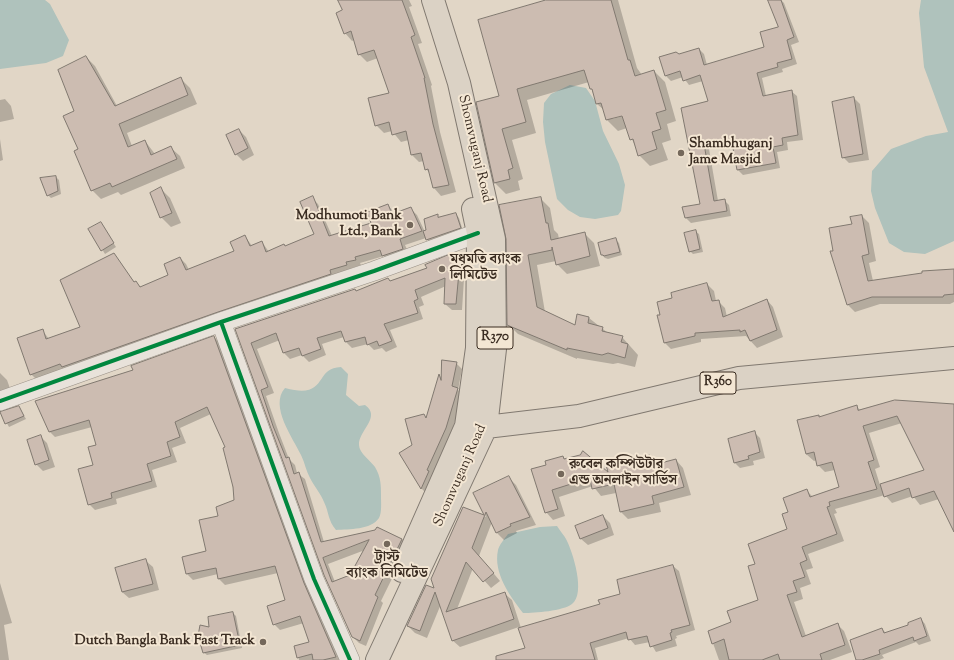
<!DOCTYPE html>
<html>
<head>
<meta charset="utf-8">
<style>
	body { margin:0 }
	canvas { display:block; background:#e1d6c6 }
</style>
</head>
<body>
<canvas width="954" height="660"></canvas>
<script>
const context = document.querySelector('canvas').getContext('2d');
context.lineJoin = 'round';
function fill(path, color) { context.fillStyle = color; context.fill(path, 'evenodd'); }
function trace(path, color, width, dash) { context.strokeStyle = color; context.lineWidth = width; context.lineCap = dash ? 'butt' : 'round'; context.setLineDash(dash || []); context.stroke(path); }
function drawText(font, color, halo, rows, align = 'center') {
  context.font = font + ' "Sorts Mill Goudy","Noto Serif Bengali",serif'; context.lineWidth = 4; context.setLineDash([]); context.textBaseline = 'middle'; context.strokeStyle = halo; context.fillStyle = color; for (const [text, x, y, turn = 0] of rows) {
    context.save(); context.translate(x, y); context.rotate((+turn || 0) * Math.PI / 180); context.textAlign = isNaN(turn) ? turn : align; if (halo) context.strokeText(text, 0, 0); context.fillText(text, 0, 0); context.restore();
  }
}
fill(new Path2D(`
	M0,0h45l5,4 19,36 -6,16 -17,7 -46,6z
	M921,0h33v241l-29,13 -21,-2 -15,-9 -14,-35 -4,-17 1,-20 19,-22 35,-13 22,-4 -24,-65 -5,-54z
	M570,85l16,3 9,13 8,30 16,33 6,21 -4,26 -3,4 -23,4 -15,-2 -12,-7 -11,-11 -12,-57 -2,-20 1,-19 7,-9z
	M341,367l7,7 -2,21 13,11 6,-1c17,12 -7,26 -6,40 0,8 12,16 16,22 6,10 6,18 6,29 0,6 1,17 -2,22 -8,12 -30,11 -43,12 -8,-9 -7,-18 -12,-28 -3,-8 -10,-16 -14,-24 -4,-7 -5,-15 -9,-23 -8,-17 -32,-49 -16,-67 44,12 28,-20 56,-21z
	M557,526c3,5 7,9 9,13 7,13 20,55 6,65 -9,7 -37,9 -49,9 -13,-17 -30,-40 -25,-63 1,-5 7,-12 10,-16l32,-7z`), '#afc2bc');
fill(new Path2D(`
	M340,0h69l3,6 -3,1 13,36 -4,1 14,41 -1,1 9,46 16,60 -15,4 -7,-8 -4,-15 -4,-4 -2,-8 -5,1 -7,-7 -3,-15 -8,2 -9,-11 -8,2 -8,-8 14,-32 -12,-35 -11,4 -8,-8 -5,-14 -2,1 -7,-8 -2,-22z
	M550,0h68l19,68 5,7 12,-4 11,11 11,39 -9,3 4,16 -9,3 6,17 -18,6 -11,-11 -12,-27 -9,3 -11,-11 -3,-10 -7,-6 -8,-22 -62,18 9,33 -24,7 11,39 -5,2 2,9 -14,4 -11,-11 -18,-80 24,-6zM627,115l-15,4v-2z
	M772,0h9l3,3 15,39 -8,3 6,19 -15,5 1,3 -21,6 4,18 25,-5 6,5 6,44 -16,2 1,8 -11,2 3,16 -37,7 -5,-5 -5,-23 -2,-2 -22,4 9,52 6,-1 5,5 2,11 -40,7 -5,-5 15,-14 -19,-95 27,-7 -6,-21 -14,4 -6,-8 -12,4 -5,-5 13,-21 20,-6 5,5 3,11 58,-17 14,-21z
	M86,57l9,9 22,40 64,-27 9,9 7,16 -70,29 5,13 13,-5 10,13 16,-6 9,8 5,12 -64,27 -3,-3 -17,7 -9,-9 -13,-40 -4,-39z
	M854,98l6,6 9,56 -20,3 -6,-6z
	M5,99l6,7 3,13 -14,3v-22z
	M239,130l7,7 8,18 -11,6 -7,-7z
	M0,139l3,21 -3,1z
	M56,177l3,3 2,14 -10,4 -3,-3z
	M160,188l10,10 11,25 -10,4 -10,-10z
	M312,198l6,6 14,32 40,-12 16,-19 7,9 16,-5 6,6 8,17 12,-16 2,2 17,-4 3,4 4,13 -33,12 -4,-5 -21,7 4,9 -20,8 -5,-6 -24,7 1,2 -9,3v3l-315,109 -6,-6 11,-44 7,9 33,-12 32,-72 21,28 6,4 28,-12 11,-17 6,6 3,6 46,-19 10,-15 7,10 10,-4 7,10 17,-5 30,-12z
	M540,198l10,10 4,22 4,4 1,5 25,-6 10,10 6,23 -33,8 -10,-10 -1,-3 -19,4 8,47 31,15 2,-11 11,2 19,15 14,4 16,18 -3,12 -17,-4 -5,1 -36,-6v1l-59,-25 -10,-10z
	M862,216l7,7 7,38 -7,2 4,18 81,-6v27l-4,2h-70l-25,8 -7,-7 -14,-54 19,-27z
	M101,223l15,24 -11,7 -15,-24z
	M695,231l4,3 4,18 -10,2 -3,-3z
	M616,240l3,3 3,12 -14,4 -3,-1 -3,-3z
	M451,256l6,6 7,17 -2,31h-10l-7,-6 1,-18 -25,11 3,8 -5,2 4,12 -33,11 7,17 -11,5 -4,-4 -8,2 -6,-6 -16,4 -6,-6 -2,-5 -22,7 4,11 -17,7 -7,-7 -12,4 -6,-6 -4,-13 -23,9 17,44 -8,3 13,37 10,26 6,6 2,8 8,6 19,63 52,-12 26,9 6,7 -27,55 2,2 -17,43 -7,-3 -6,-6 -28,-62 -89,-246 119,-39 2,2 31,-13 3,3 37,-13zM365,550l-15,26 -15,6 -7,-18z
	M707,284l7,7 2,10h2l7,7 2,9 40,-17 6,7 10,30 -26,11 -11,-12 -45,3v3l-30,7 -6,-6 -4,-28 12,-16z
	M214,337l6,6 120,317h-41l-3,-14 14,-3 -6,-20 -24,7 -6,-6 12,-23 -8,-28 -53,12 -6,-6 -1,-5 -25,6 -6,-6 21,-22 11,-35 16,-17 -9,-53 -15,-33 -31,14 6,15 -14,5 5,14 -25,8 5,17 -41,12 1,5 -22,6 -6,-6 8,-58 -5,-19 -37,10 -6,-6 85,-60z
	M456,363l6,6 -4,21 5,5 -12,39 -24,60 -5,-5 -22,-36 13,-7 11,-31 3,3 13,-42 2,3z
	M0,373l7,7 5,14 -12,7z
	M954,405v124l-15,-30 -19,6 -7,-9 -21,7 -7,-8 -50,14 2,4 -3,1 10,27 -36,13 5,14 -7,2 5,14 -11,4 3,11 -9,3 12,34 31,-12 7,7 8,21 -22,8h-111l-10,-28 23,-9 27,-23 -3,-36 33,-34v-17l17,-23 7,7 27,-10 -5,-17 -10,2 -7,-7 -1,-5 -3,1 -8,-7 12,-38 3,2 35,-12 4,4zM902,423l23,48 -45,14 -5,-16 5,-2 -11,-34z
	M19,407l7,12 -17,8 -8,-15z
	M754,432l6,6 5,20 -12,3 1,4 -14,3 -5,-5z
	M40,436l7,7 8,24 -12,4 -7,-7z
	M649,456l8,9 19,-5 7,8 8,27 -32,8 2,9 -33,7 -7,-7 -5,-19 -15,3 -8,-10 -34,11 6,19 -12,4 -7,-8 2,-47 14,-8 4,3 44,15z
	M509,478l7,7 20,40 -20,6 1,2 -13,7 -7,-7 -5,-11 -13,34 21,25 -9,7 -18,-20 -16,41 47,-16 8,7 9,28 80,-23 72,-39 6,5 16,59 -19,6 1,2 -2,1 2,7 -21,6 -6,-10 -15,3 -6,-7 -34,10 3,12h-94l22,-11 -7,-22 -59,20 -8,-7 -11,-36 -14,34 -12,-5 -7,-7 28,-36 27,-82 23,9 -11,-24z
	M603,516l7,7 4,12 -26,10 -7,-6 -4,-12z
	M146,561l7,6 6,23 -30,8 -7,-6z
	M0,583l12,40 -8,2 5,35h-9z
	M233,613l3,3 6,32 -35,7 -4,-3 8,-24z
	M921,619l4,5 6,17 -12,4 -3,-3 -34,13 2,3 -5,2h-22l25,-31 5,5 23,-8z`), '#0003');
const building = new Path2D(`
	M338,0h64l13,35 -4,2 14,41h-1l9,46 16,61 -16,3 -5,-19 -3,1 -4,-17 -10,2 -5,-24 -14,4 -3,-13 -14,4 -7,-28 21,-5 -15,-43 -16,5 -7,-24 -7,3 -8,-21 6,-3z
	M546,0h65l17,60h2l5,16 19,-6 12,40 -10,3 5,16 -9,3 5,17 -19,7 -5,-17 -3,1 -8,-24 -16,4 -5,-17 -5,1 -4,-15h-2l-6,-19 -67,19 9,33 -24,7 11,39 -5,2 2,9 -16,4 -18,-81 23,-6 -21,-76z
	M768,0h13l13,37 -7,3 5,19 -15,4 1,4 -21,6 6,23 29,-6 6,45 -16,3 1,7 -10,2 3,16 -39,7 -5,-27 -3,1 -1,-4 -24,4 10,57 11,-2 2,12 -42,7 -3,-11 18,-3 -19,-96 27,-7 -8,-26 -17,6 -3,-10 -15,5 -6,-19 17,-5 3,2 20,-6 5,17 60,-18 -4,-15 18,-5z
	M86,56l29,50 66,-29 7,18 -69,29 9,23 17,-7 6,15 20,-9 6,13 -65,28 -2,-4 -19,8 -17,-40 4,-2 -15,-33 11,-5 -16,-41z
	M854,97l9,57 -21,4 -10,-56z
	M239,129l9,19 -13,7 -9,-20z
	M56,176l2,15 -11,5 -7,-18z
	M161,187l11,26 -12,5 -10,-25z
	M313,196l16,40 42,-13 -4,-11 21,-8 4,10 19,-7 11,24 -22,8 3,10 -21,7 -2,-6 -25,7 1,3 -10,2 1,3 -17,5 1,4 -113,38 -156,55 -2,-3 -30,11 -13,-37 26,-9 3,10 34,-12 -20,-47 54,-27 20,29 2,-1 4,6 28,-12 -4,-11 16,-7 6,13 48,-19 -4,-9 15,-7 5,11 12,-5 4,11 18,-8 1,2 29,-12 -14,-32z
	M541,197l5,26h2l3,17 34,-8 5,24 -34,9 -4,-18v3l-24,5 9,52 38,18 2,-11 12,3 -1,6 15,4 -1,4 21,5 -2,6 7,2 -3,14 -17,-5 -6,2 -35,-7v2l-60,-25 -1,-86 -7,-34z
	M456,213l5,15 -35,12 -3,-9 3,-1 -2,-11 14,-5v3z
	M862,215l7,39 -7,2 6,25 54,-8v-2l32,-2v25l-10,1 -1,2h-71l-25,8 -17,-54h3l-4,-23 23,-4 -2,-7z
	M101,222l13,21 -13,8 -13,-22z
	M696,230l4,19 -11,3 -5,-19z
	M616,238l4,14 -16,4 -1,-1h-2l-3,-12z
	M451,254l8,18 -3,32h-12l1,-26 -30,12 3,9 -4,2 4,12 -34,11 8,17 -13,5 -2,-5 -10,4 -2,-8 -20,5 -4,-11 -24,7 4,11 -19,7 -3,-8 -16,5 -7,-20 -25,10 17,44 -7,3 12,36 13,32 3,-1 5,17 5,-2 22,70 54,-12 2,-3 25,12 -27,56 3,2 -18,44 -8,-4 -28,-62 -89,-246 120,-40 1,2 32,-13 2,3 37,-13 -2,-3zM369,540l-19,35 -18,7 -9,-24z
	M707,283l5,18 7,-1 4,17 44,-18 10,31 -27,11 -5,-11 -5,2v-2l-45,3v3l-31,7 -7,-28h3l-3,-13 15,-4 -1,-5z
	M214,336l90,247 32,74 -13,3h-10l-1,-6 -15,4 -3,-12 15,-4 -9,-26 -27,9 -6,-19 18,-6 -10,-34 -57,13 -2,-11 -30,6 -4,-17 24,-6 -7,-31 19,-4 -2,-9 18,-7 -1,-13 -10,-39 2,-1 -18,-40 -32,15 5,15 -13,5 4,14 -24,8 5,17 -41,12 1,5 -24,7 -10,-36 15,-4 -5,-18 8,-2 -7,-25 -40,12 -14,-31 98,-31 -2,-4z
	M442,360l15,2 -5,24 6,2 -12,40 -19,42 2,1 -8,18 -22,-36 13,-8 -7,-26 19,-5 2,4 13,-44 2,6z
	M895,400l59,4v128l-20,-41 -22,7 -3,-10 -25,9 -4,-13 44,-14 -27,-54 -34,10 11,34 -6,2 9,27 -48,13 1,4 -3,1 10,27 -35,13 5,13 -7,3 5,14 -12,4 4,11 -10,3 15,42 36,-14 7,22 -25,9 2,6h-42l-2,-6 -16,6h-33l-5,-21 -12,5 -4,-13 23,-9 -4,-11 31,-11 -10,-34 7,-2 -7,-20 39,-15 -5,-15 6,-2 -5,-14 24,-9 3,8 29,-10 -7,-25 -15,4 -3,-14 -8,2 -9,-34 22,-5v2l38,-12 1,5z
	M19,406l5,10 -19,8 -5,-12z
	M755,431l5,21 -12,4 1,3 -15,4 -6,-24z
	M41,435l8,25 -14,5 -8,-25z
	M583,451l25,21 -2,-7 44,-10 3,10 23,-6 8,28 -32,9 2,8 -34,8 -6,-28 -22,5 -2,-11 -38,12 6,19 -13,4 -14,-44 15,-4 -1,-4 18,-5 1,3 16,-4z
	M509,476l21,41 -20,7 1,2 -15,7 -10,-21 -14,36 22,25 -11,9 -17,-20 -20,50 59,-20 9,27 -62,22 -17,-49 -15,39 -13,-5 19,-41 8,3 -3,-9 32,-72 21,8 -11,-22z
	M603,515l5,13 -28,11 -5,-13z
	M146,559l7,25 -31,8 -7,-24z
	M673,565l17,60 -19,5 1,2 -2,1 2,7 -22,7 -3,-11 -19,4 -2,-8 -36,11 5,17h-99v-4l29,-8 -7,-20 82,-24 -2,-4 22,-6 -3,-14z
	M233,612l7,33 -37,8 -5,-17 2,-11 9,2 -1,-10z
	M921,618l6,18 -13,5 -1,-4 -34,13 1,4 -18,6h-6l-6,-20 32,-12 2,5 24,-8v-2z`);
fill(building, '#ccbcb1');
trace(building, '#817970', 1);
const minor = new Path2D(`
	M221,322l93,257 36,81
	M0,401l221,-79 153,-51 104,-38`);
const major = new Path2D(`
	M471,426l15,1 93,-11 160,-38 215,-20
	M402,571l64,-145 11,-78 1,-115 -5,-24
	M377,660l109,-233 9,-78 -1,-110 -35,-156 -26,-83`);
trace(minor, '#989086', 20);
trace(major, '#817970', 24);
trace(minor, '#e8e2da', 19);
trace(major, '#dbd2c5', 22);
trace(new Path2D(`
	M221,322l93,257 36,81
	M0,401l221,-79 153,-51 104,-38`), '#00873e', 4);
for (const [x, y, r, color] of [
	[681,153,4,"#74685b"],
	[410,225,4,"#74685b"],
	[442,269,4,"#74685b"],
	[561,474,4,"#74685b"],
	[387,544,4,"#74685b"],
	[263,642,4,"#74685b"]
]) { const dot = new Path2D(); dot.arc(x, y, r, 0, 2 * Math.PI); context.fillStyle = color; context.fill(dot); trace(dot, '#f3e6d3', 1.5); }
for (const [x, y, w] of [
	[495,338,36],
	[718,383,36]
]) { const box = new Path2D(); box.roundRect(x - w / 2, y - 11, w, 22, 3); context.fillStyle = '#f3e6d3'; context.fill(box); trace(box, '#3a2c21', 1); }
drawText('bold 13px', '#3a2c21', null, [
	["R370",495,338],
	["R360",718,383]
]);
drawText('bold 14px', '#3a2c21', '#f3e6d3', [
	["Shambhuganj",689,145],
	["Jame Masjid",689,161],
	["Modhumoti Bank",402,217,"right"],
	["Ltd., Bank",402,233,"right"],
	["মধুমতি ব্যাংক",450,261],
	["লিমিটেড",450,277],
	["রুবেল কম্পিউটার",569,466],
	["এন্ড অনলাইন সার্ভিস",569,482],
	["ট্রাস্ট",387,559,"center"],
	["ব্যাংক লিমিটেড",387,575,"center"],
	["Dutch Bangla Bank Fast Track",255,642,"right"]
], 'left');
drawText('14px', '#3a2c21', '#f3e6d3', [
	["Shomvuganj Road",474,149,77],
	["Shomvuganj Road",461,476,-66]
]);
</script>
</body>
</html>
